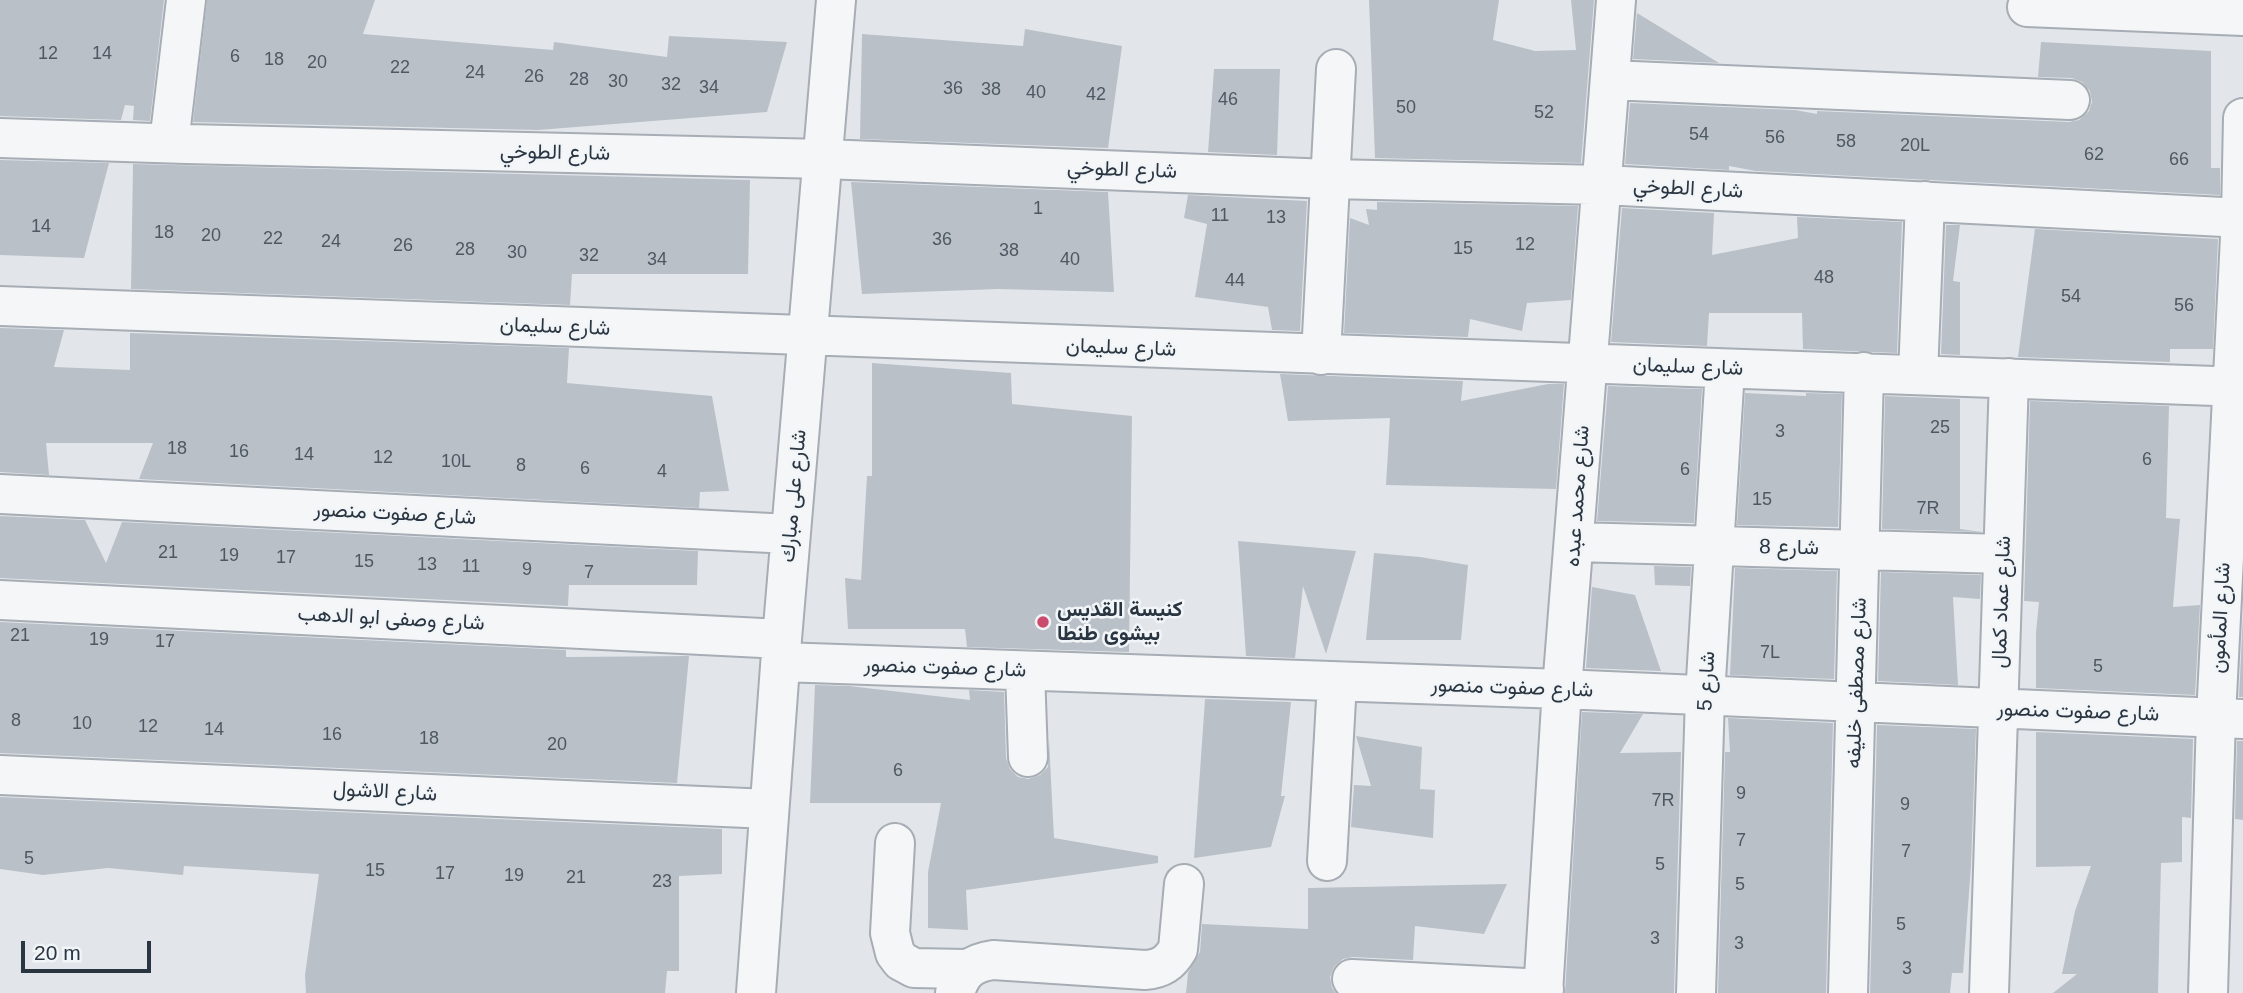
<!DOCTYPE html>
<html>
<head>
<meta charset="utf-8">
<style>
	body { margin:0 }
	#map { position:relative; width:2243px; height:993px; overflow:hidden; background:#e2e6ea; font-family:Helvetica,sans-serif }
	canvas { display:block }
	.scale { position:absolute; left:21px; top:941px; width:130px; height:32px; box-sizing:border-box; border:4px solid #2a3542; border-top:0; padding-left:9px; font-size:21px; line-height:24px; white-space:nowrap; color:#2a3542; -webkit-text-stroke:5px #f2f5f7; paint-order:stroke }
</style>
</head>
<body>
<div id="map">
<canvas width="2243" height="993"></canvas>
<div class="scale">20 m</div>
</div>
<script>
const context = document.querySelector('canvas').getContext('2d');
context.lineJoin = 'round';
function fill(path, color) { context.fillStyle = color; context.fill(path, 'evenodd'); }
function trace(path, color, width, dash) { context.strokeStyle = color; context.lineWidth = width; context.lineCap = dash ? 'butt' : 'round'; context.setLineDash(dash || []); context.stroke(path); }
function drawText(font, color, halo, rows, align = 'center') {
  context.font = font + ' Helvetica,Vazirmatn,sans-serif'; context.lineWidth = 5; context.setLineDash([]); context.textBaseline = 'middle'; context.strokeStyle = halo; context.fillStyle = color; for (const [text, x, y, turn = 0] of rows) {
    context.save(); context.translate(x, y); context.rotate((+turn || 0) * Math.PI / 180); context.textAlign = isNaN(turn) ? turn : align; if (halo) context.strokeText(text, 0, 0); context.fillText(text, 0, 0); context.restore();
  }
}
fill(new Path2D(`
	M0,0h164l-14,121 -17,-1 1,-14 -9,-1 -4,15 -121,-4z
	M207,0h168l-12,34 190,16 1,-8 113,15 2,-21 118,6 -20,70 -229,18 -345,-8z
	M1369,0h130l-6,40 42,11 41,-1 -5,-50h23l-13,163 -206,-5z
	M1637,13l82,50 -86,-4z
	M1025,29l97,17 -14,102 -248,-9 2,-105 161,12z
	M2041,42l170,9v117h9v27l-464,-24 -27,-5v4l-104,-6 5,-61 165,7 22,4v-3l252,11 10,-2 10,-9 3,-9 -2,-11 -8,-9 -10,-4 -34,-1z
	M1214,69h66l-3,86 -69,-3z
	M0,160l109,3 -25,95 -84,-3z
	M133,164l617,16 -2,94h-176l-2,31 -439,-16z
	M851,182l257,10 6,100 -116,-3 -136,5z
	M1188,195l119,6 -7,130 -28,-1 -4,-23 -73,-10 12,-73 -23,-6z
	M1377,202l201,4 -7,94 -44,3 -5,28 -52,-12 -2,18 -124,-4 6,-115 19,7 -3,-16 11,1z
	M1622,208l92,5 -2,42 86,-17 -1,-21 105,5 -5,131 -94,-4 -1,-36h-93l-2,33 -96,-4z
	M1946,225h14l-7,56 7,1v73l-19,-1z
	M2035,229l183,10 -5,110h-43v13l-152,-5z
	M0,328l64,2 -10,37 76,3v-37l439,15 -2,35 145,13 17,95 -29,1 -1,16 -560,-29 14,-36h-107l3,32 -49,-3z
	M872,363l139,10 1,31 120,12 -3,236 -162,-5 -2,-18h-117l-3,-51 16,2 6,-104h5z
	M1280,374l183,7 -2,20 87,-17h16l-8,105 -170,-4 4,-67 -102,3z
	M1608,386l94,3 -8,134 -97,-2z
	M1745,393l61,3v-3l36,1 -4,133 -101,-2z
	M1885,396l75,3v130l22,3 -100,-3z
	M2030,401l139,5 -3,112 14,1 -7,88 27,-2 -5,90 -159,-7v-56l3,-30 -15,-1z
	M0,516l85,4 21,43 16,-41 576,29 -1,34h-128l-1,21 -568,-28z
	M1238,541l118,10 -30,103 -23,-68 -8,72 -49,-2z
	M1374,553l46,4 48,8 -7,75h-95z
	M1654,566l37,1 -1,19 -35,-1z
	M1735,568l102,3 -3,108 -104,-4z
	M1881,572l100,3 -1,24 -27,-2 5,88 -80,-4z
	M1592,587l43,8 26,76 -75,-3z
	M2243,615v82h-4z
	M0,622l566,28v7l123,-1 -12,127 -677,-30z
	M815,685l34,1 121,14 -1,-10 35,2 2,66 4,11 8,8 10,2 12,-4 8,-8 1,-27 5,98 104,18v7l-192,27 2,40 -40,-2v-56l13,-69h-131z
	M1205,699l86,3 -10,94h4l-14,51 -77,11z
	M1582,712l61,2 -23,39 61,-1 -7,241h-109z
	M1728,718l105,5 -7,270h-108l7,-241h5z
	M1877,725l99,4 -5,137 -8,107h-11l-2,20h-80z
	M2036,732l157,7 -2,79 -9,-1v45l-21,1 -3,130h-105l24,-19h-15l13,-63 16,-45 -55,1z
	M1356,736l66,11 -2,42 15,1 -2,48 -82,-11 3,-42 17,1z
	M2237,741h6v79l-8,-1z
	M0,797l722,32v45l-43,2v95h-12l-2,22h-359l-1,-18 14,-101 -135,-8 -1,9 -75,-7 -65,7 -43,-6z
	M1507,884l-23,50 -69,-8 -2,34 -60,-3 -10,2 -9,8 -4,10 2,11 4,5h-150l2,-20 12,-21 2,-28 106,5v-41z`), '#b9c0c7');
const minor = new Path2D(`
	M2027,7l216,9
	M1610,80l460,20
	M0,138l186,6 638,15 506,20 273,6 640,33
	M169,143l17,-143
	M0,306l2243,81
	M1321,355l15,-286
	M1918,375l7,-174
	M0,494l790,40
	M1575,542l428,12
	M0,600l782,39
	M781,662l781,27 681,30
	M1025,671l3,86
	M0,775l769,34
	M895,843l-5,90 5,20 6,8 13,7 52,1
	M1327,861l10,-179
	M1352,979l192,10
	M756,993l26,-354 54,-639
	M955,993c6,-21 16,-30 38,-33l152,10c16,-1 25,-7 33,-21l6,-65
	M1543,993l19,-304 54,-689
	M1696,993l9,-297 20,-327
	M1848,993l16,-621
	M1989,993l20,-615
	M2208,993l8,-276 25,-500 2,-99`);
trace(minor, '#a7adb4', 42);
trace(minor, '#f5f6f8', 38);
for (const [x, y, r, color] of [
	[1043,622,7,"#cb4b6c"]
]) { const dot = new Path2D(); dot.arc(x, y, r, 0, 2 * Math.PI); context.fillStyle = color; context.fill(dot); trace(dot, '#f2f5f7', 2.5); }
drawText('18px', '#4e5863', null, [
	["12",48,54],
	["14",102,54],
	["6",235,57],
	["18",274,60],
	["20",317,63],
	["22",400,68],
	["24",475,73],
	["26",534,77],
	["28",579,80],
	["30",618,82],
	["32",671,85],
	["34",709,88],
	["36",953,89],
	["38",991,90],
	["40",1036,93],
	["42",1096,95],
	["46",1228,100],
	["50",1406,108],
	["52",1544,113],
	["54",1699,135],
	["56",1775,138],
	["58",1846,142],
	["20L",1915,146],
	["62",2094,155],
	["66",2179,160],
	["1",1038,209],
	["11",1220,216],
	["13",1276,218],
	["14",41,227],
	["18",164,233],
	["20",211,236],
	["22",273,239],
	["36",942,240],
	["24",331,242],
	["12",1525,245],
	["26",403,246],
	["15",1463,249],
	["28",465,250],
	["38",1009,251],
	["30",517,253],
	["32",589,256],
	["34",657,260],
	["40",1070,260],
	["48",1824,278],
	["44",1235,281],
	["54",2071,297],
	["56",2184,306],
	["25",1940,428],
	["3",1780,432],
	["18",177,449],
	["16",239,452],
	["14",304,455],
	["12",383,458],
	["6",2147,460],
	["10L",456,462],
	["8",521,466],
	["6",585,469],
	["6",1685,470],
	["4",662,472],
	["15",1762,500],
	["7R",1928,509],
	["21",168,553],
	["19",229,556],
	["17",286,558],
	["15",364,562],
	["13",427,565],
	["11",471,567],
	["9",527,570],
	["7",589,573],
	["21",20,636],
	["19",99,640],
	["17",165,642],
	["7L",1770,653],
	["5",2098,667],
	["8",16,721],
	["10",82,724],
	["12",148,727],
	["14",214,730],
	["16",332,735],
	["18",429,739],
	["20",557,745],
	["6",898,771],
	["9",1741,794],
	["7R",1663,801],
	["9",1905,805],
	["7",1741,841],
	["7",1906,852],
	["5",29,859],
	["5",1660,865],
	["15",375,871],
	["17",445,874],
	["19",514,876],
	["21",576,878],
	["23",662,882],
	["5",1740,885],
	["5",1901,925],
	["3",1655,939],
	["3",1739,944],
	["3",1907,969]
]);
drawText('21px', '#2a3542', '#f2f5f7', [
	["شارع الطوخي",555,153,1],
	["شارع الطوخي",1122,170,2],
	["شارع الطوخي",1688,189,3],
	["شارع سليمان",555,327,2],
	["شارع سليمان",1121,348,2],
	["شارع سليمان",1688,367,2],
	["شارع على مبارك",794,496,-85],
	["شارع محمد عبده",1578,496,-86],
	["شارع صفوت منصور",395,514,3],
	["شارع 8",1789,548,1],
	["شارع عماد كمال",2002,602,-88],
	["شارع المأمون",2221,618,-87],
	["شارع وصفى ابو الدهب",391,619,3],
	["شارع صفوت منصور",945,668,2],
	["شارع 5",1707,681,-87],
	["شارع مصطفى خليفه",1857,683,-88],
	["شارع صفوت منصور",1512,688,2],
	["شارع صفوت منصور",2078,712,2],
	["شارع الاشول",385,792,3]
]);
drawText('bold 21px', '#2a3542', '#f2f5f7', [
	["كنيسة القديس",1057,610],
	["بيشوى طنطا",1057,634]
], 'left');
</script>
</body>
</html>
